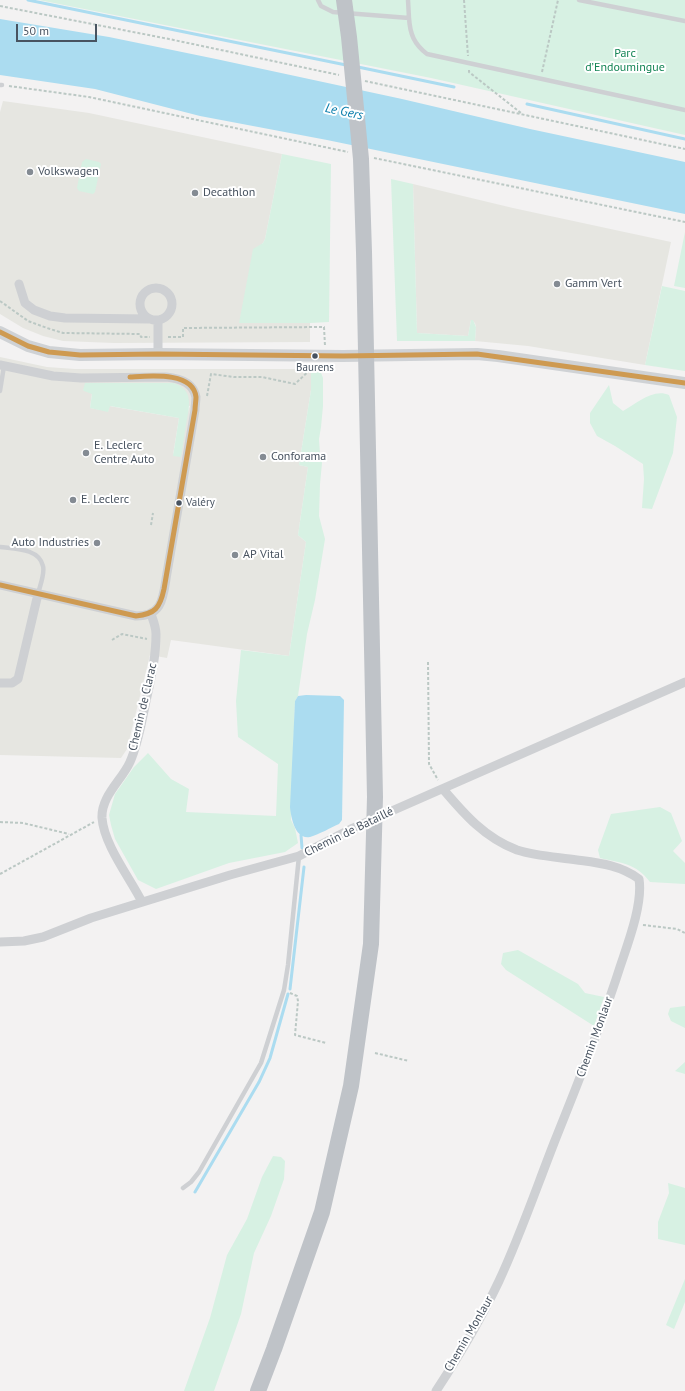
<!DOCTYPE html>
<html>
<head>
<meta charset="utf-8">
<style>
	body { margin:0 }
	#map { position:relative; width:685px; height:1391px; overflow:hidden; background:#f3f2f2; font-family:"PT Sans",sans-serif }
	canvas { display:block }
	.scale { position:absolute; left:16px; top:24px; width:81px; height:18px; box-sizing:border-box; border:2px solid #485360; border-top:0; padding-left:5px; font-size:12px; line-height:14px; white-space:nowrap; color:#485360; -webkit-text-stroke:3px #fff; paint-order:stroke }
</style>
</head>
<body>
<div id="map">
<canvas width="685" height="1391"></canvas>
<div class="scale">50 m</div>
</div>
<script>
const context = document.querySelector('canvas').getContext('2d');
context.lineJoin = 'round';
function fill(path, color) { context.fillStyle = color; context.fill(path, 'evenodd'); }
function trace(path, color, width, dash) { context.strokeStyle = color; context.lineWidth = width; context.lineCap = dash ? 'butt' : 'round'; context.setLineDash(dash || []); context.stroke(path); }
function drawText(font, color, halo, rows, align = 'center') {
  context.font = font + ' "PT Sans",sans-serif'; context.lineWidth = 4; context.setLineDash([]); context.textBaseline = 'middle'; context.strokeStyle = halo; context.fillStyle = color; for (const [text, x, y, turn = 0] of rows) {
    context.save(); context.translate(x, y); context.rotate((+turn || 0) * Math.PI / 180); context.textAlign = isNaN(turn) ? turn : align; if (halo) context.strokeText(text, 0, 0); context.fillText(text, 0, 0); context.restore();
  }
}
fill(new Path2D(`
	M3,101l86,12 193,41 -17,85 -2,4 -6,5 -17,75h70v19l-196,1 -51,-2 -20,-5 -20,-8 -23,-14v-202z
	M413,184l100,24 158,34 -26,123 -117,-19 -53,-5 1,-14 -1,-4 -4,-3 -3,16 -51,-3z
	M0,357l47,10 28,2h236v21l-12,75 9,2 -10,68 8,7 -17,114 -118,-16 -4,18 -17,-3 -23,94 -6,9 -121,-3zM92,393l98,13 -17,49 6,-37 -70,-12 -1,5 -18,-3z`), '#e6e6e1');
fill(new Path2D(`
	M39,0h646v135l-254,-57z
	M282,154l49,10 -2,158 -19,1h-71l14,-74 10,-6 2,-4z
	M86,159l13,3 2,2 -6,28 -2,2 -14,-3 -2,-3 5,-26z
	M391,179l22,5 4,149 51,3 3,-16h2l3,7 -1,14h-78z
	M685,232v56l-11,-2z
	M662,286l23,5v80l-40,-6z
	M317,367l3,3 3,8v28l-2,21 -2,12 1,15 2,9 -2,21 -1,32 6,23 -10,61 -8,34 -9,62 -3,5 -4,119 4,8 3,15 -13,9 -56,11 -73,26 -18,-9 -23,-41 -4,-14 -2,-10 6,-21 19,-27 14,-14 23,26 18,10 -3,23 90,4 2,-52 -40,-27 -2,-36 5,-51 48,6 17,-114 -8,-7 10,-68 -9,-2 12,-75v-21z
	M85,383h88c22,6 16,25 13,42 -2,11 -3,21 -5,32l-8,-1 6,-38 -69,-12 -2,6 -18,-4 2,-14 -8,-3 -1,-1z
	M609,385l4,18 10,8c13,-7 30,-23 46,-16l8,22 -4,36 -21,56 -10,-1 2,-29 -1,-15 -28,-18 -18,-10 -7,-13v-10z
	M660,807l11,6 11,28 -9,10 12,12v21l-35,-2c-14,-19 -29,-19 -50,-24l-2,-8 13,-36z
	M518,950l60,34 7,9 19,4 -10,29 -88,-56 -5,-6 2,-11z
	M685,1006v22l-14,-7 -3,-7 2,-6z
	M685,1062v12l-10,-3z
	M273,1156l8,1 4,4 -1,18 -13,37 -17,37 -13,61 -27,77h-30l26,-73 17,-63 20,-36 15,-42z
	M668,1183l17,5v57l-27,-6v-17l11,-29z
	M685,1279v23l-11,27 -8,-4z`), '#d7f1e3');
fill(new Path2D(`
	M0,19l109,18 107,22 186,40 128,30 155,33v52l-358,-74 -127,-24 -105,-27 -95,-14z
	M306,695l34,1 4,4 -2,120 -3,4c-9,4 -19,10 -29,13 -15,3 -19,-20 -20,-30l5,-106 3,-5z`), '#abdcf0');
trace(new Path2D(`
	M28,0l318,65
	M358,67l96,20
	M527,104l158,35
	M301,835l1,13
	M290,989l14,-122
	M195,1192l64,-110 11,-24 18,-64`), '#abdcf0', 3);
trace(new Path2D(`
	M464,0l4,56
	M0,6l169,33 170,36
	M469,70v2l52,41
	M542,72l16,-72
	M365,81l320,68
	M9,86l80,11 259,55
	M374,158l311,64
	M0,301l28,20 19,7 16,5 77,1 1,3h9
	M168,337h15v-9l141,-1 1,19
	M207,396l4,-22 23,3h28l33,7 18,-17
	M151,525l2,-12
	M112,640l10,-6 25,5
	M428,662l1,102 9,16
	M0,822l23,1 46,11
	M0,874l94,-52
	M643,925l34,4 8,4
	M290,993l7,3 1,5 -3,34 31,8
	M375,1053l34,8`), '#bbc8c4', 2, [3, 2]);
trace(new Path2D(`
	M318,0l3,6 12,6 76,6c1,16 5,26 18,36l258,56
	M408,0l1,18
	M579,0l106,21
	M0,85h2
	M0,391l4,-25
	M0,547c14,2 39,1 43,19 2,8 -3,19 -5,28
	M183,1188l8,-6 8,-10 62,-109 23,-73 4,-25 11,-109`), '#ced0d3', 4.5);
trace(new Path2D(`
	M19,284l6,19 9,7 16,6 15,2 84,1
	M140 304a16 16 0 1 1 32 0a16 16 0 1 1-32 0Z
	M158,354v-34
	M0,365l53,11 28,2 85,-1c12,1 27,5 30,20 0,4 -1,9 -1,13l-28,163c-4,23 -3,43 -31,43l-136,-31
	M0,683h12l6,-4 20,-85
	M142,902c-12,-24 -38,-57 -40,-84 -1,-22 20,-38 28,-56 8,-18 11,-37 15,-56 5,-24 11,-47 11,-72 0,-7 -3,-14 -5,-20
	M0,942l24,-1 19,-4 48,-19 139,-43 69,-19 54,-28 332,-146
	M436,1391c23,-35 45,-72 63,-110 21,-45 37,-92 55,-138 23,-58 47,-116 66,-176 8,-24 23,-63 19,-88 -19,-14 -40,-16 -62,-19 -20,-3 -41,-4 -60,-10 -32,-12 -53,-36 -74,-61`), '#ced0d3', 9);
trace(new Path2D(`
	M0,332l28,14 21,6 31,3 78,-1 185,2 134,-2 21,2 187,27`), '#cfd2d5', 12);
trace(new Path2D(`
	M258,1391l16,-42 48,-137 29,-126 20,-142 4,-147 -11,-545 -3,-93 -12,-122 -5,-37`), '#bfc3c8', 16);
trace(new Path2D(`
	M0,332l28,14 21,6 31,3 78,-1 185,2 134,-2 208,29
	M0,585l136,31c19,-2 24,-8 28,-27l31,-179c0,-4 1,-9 1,-13 -3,-26 -47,-21 -66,-20`), '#ce9a51', 5);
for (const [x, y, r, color] of [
	[30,172,4,"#848b93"],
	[195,193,4,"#848b93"],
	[557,284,4,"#848b93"],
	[315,356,3.5,"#485360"],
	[86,453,4,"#848b93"],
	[263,457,4,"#848b93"],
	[73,500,4,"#848b93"],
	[179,503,3.5,"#485360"],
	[97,543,4,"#848b93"],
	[235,555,4,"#848b93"]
]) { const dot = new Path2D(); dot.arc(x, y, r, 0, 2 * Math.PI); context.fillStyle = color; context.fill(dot); trace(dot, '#fff', 1.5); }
drawText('11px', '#485360', '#fff', [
	["Baurens",315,368],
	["Valéry",186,503,"left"]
]);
drawText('12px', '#158556', '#fff', [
	["Parc",625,54],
	["d’Endoumingue",625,68]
]);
drawText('12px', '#485360', '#fff', [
	["Volkswagen",38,172],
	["Decathlon",203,193],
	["Gamm Vert",565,284],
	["E. Leclerc",94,446],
	["Centre Auto",94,460],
	["Conforama",271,457],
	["E. Leclerc",81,500],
	["Auto Industries",89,543,"right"],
	["AP Vital",243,555]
], 'left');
drawText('12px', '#485360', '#fff', [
	["Chemin de Clarac",143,707,-77],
	["Chemin de Bataillé",349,832,-26],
	["Chemin Monlaur",595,1037,-70],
	["Chemin Monlaur",469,1334,-60]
]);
drawText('italic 13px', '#087cab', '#fff', [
	["Le Gers",344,112,12]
]);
</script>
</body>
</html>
